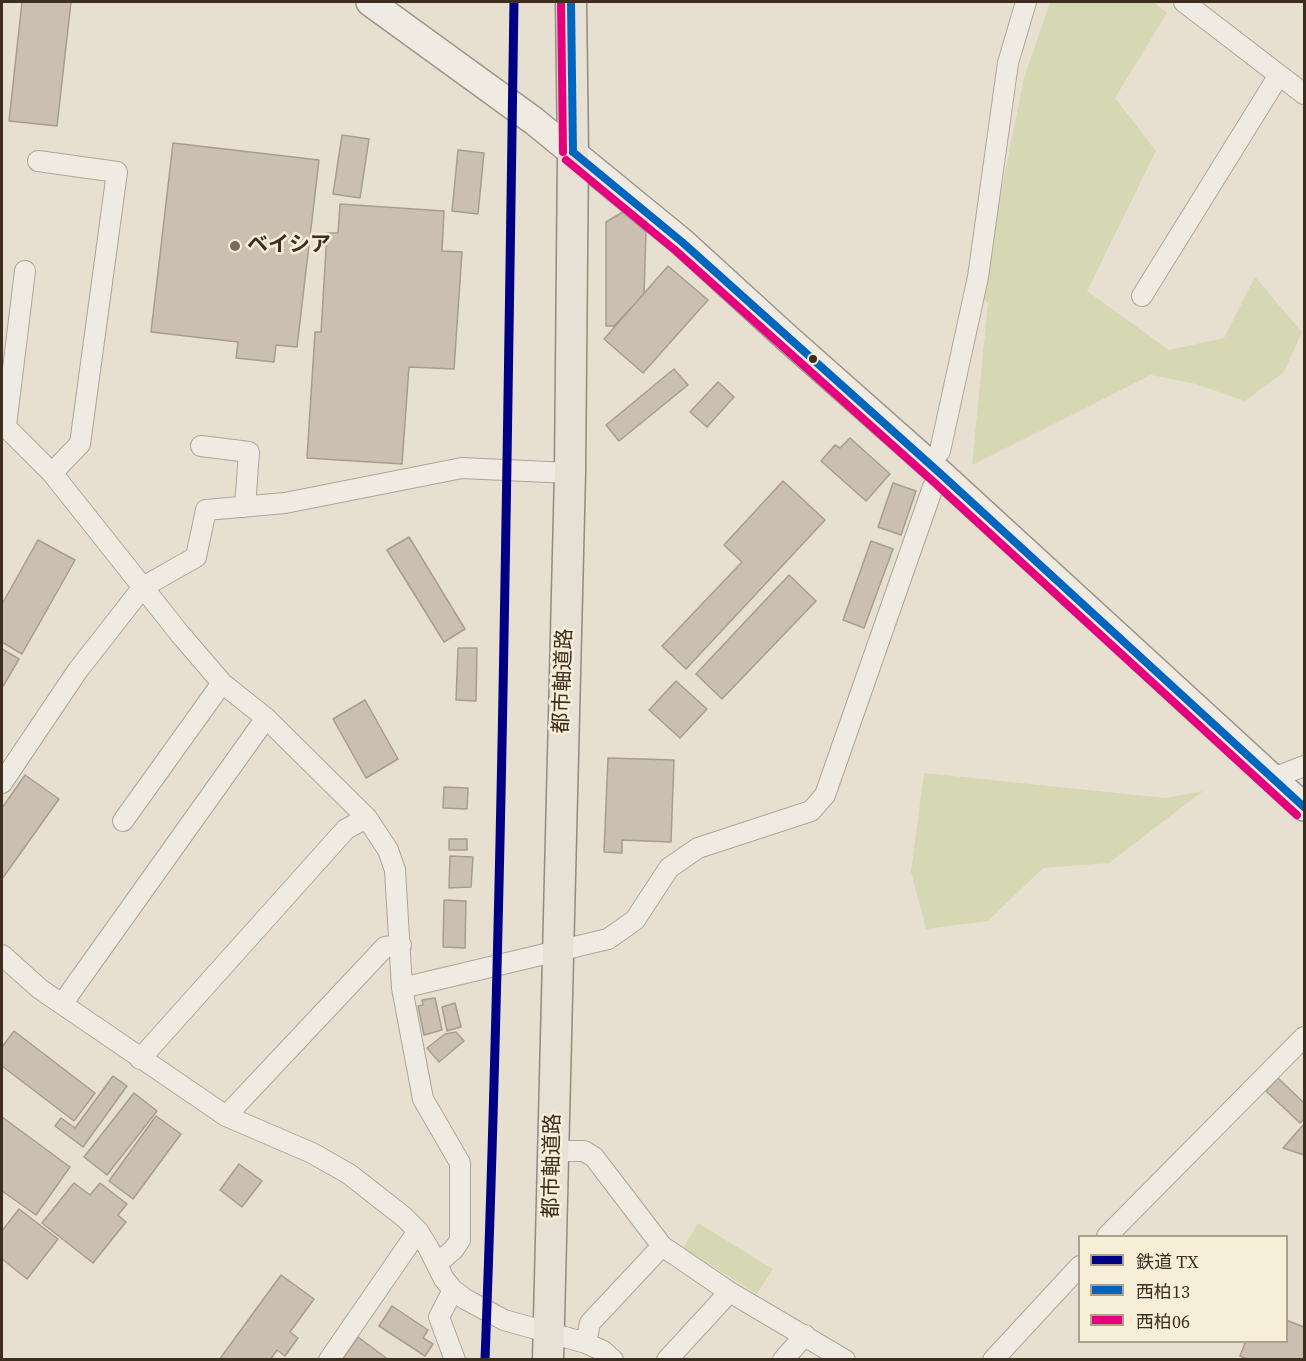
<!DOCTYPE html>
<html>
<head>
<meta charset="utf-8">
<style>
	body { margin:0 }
	#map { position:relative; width:1306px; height:1361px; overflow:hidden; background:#e7e0d1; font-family:"Source Serif 4","Noto Sans JP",serif }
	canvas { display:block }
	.frame { position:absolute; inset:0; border:3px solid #3d2e20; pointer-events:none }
	.legend { position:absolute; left:1078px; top:1235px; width:210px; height:108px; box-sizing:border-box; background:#f7eed8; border:2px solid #ada18e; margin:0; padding:8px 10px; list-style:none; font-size:18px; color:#3d2e20 }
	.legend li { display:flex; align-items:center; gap:12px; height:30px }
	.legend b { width:30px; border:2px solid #ada18e }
</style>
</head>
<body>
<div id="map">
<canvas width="1306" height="1361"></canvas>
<div class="frame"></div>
<ul class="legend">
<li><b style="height:8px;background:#000084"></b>鉄道 TX</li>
<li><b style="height:8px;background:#0065bd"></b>西柏13</li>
<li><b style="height:8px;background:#e5007d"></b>西柏06</li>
</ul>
</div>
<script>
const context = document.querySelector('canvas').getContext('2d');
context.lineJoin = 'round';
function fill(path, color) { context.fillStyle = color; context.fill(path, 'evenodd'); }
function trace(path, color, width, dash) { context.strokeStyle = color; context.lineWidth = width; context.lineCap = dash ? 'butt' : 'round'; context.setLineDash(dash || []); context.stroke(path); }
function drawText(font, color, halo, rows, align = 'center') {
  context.font = font + ' "Source Serif 4","Noto Sans JP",serif'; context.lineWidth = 5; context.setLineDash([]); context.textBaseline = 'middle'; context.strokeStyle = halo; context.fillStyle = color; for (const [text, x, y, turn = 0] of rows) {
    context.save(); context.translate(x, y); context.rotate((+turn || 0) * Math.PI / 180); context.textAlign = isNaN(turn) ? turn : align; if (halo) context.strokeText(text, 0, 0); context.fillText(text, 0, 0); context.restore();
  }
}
fill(new Path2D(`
	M1050,2h104l13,11 -52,85 41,53 -69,140 82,59 55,-12 31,-61 47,55 -18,40 -39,29 -49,-17 -45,-9 -179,90 16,-162 -8,-7 44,-218z
	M924,773l241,25 38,-7 -94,72 -66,5 -55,53 -62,8 -15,-57z
	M698,1223l75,46 -16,25 -74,-46z`), '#d6d7b3');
const building = new Path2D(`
	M22,2h49l-14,124 -48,-5z
	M342,135l27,4 -9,59 -27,-4z
	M173,143l146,17 -22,187 -21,-2 -2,17 -38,-4 2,-16 -87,-10z
	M458,150l26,3 -6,61 -26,-3z
	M340,204l104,7 -2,40 20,1 -8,117 -45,-2 -7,97 -95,-6 8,-126h6l6,-99h11z
	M623,212l23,20 -2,62 -30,32h-8v-104z
	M668,266l40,34 -65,73 -39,-34z
	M674,369l14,16 -69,56 -13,-16z
	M718,382l16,15 -27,30 -17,-15z
	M850,438l40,36 -24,27 -45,-40 14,-16 5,3z
	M783,481l42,39 -139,149 -24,-23 80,-84 -18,-17z
	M893,483l23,8 -15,44 -23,-8z
	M409,537l56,92 -21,13 -57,-92z
	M38,540l37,20 -53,94 -20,-12v-38z
	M871,541l22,8 -29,79 -21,-8z
	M789,575l27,26 -94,98 -26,-25z
	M458,648h19l-1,53 -20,-1z
	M2,649l17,10 -17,29z
	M676,681l31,28 -27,29 -31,-28z
	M365,700l33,59 -32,19 -33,-59z
	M608,758l66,2 -3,82 -49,-2v13l-18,-1z
	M25,775l34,24 -57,80v-71z
	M444,787l24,1 -1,21 -24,-1z
	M449,839h18v11h-18z
	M450,856l23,1 -2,30 -22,1z
	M444,900l22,1 -1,47 -22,-1z
	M435,998l7,32 -18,5 -6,-29 5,-1 -1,-5z
	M455,1003l6,24 -14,4 -5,-24z
	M14,1031l81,62 -21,28 -72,-55v-19z
	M456,1032l8,9 -25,21 -12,-14 18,-14z
	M113,1076l14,10 -44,61 -28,-21 6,-8 14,10z
	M1278,1078l26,25v16l-4,4 -34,-32z
	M134,1093l23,18 -50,64 -23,-18z
	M156,1116l25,18 -48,65 -24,-18z
	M2,1117l68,50 -34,48 -34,-24z
	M1304,1124v31l-21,-7z
	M239,1164l23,17 -20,26 -22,-17z
	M74,1183l16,12 10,-12 27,21 -9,11 8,7 -33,41 -51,-40z
	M19,1209l39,30 -31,40 -25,-20v-28z
	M281,1275l33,24 -24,33 8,6 -13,18 -8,-6 -7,10h-51z
	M392,1306l36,24 -5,8 10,6 -8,12 -46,-30z
	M1286,1320l18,7v33h-54l-10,-4 5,-13 -4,-1h45z
	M358,1337l31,23h-47z`);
fill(building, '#cbbfb2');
trace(building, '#a89c90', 1.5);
const minor = new Path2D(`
	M1184,2l120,92
	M38,161l79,11 -37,272 -28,29
	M1142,296l137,-221
	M2,423l50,50 128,161 42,49 44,35 101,100 21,32 7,20 7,118 21,111 37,64v77l-6,9 -17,15
	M6,426l19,-155
	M201,446l48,6 -4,55
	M929,464l11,-13 38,-174 30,-214 18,-61
	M1276,780l5,-5 23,-9
	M2,783l76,-113 65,-83 53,-30 10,-47 79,-7 177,-35 108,5
	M123,821l99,-138
	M2,955l38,34 186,127 86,37 37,21 55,43 14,14 10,16 16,32 9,11 12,9 39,21 82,23 17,8 10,9
	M402,988l206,-49 27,-19 34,-52 29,-20 113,-37 14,-16 108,-308 10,-11
	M62,1004l204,-286
	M140,1059l206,-230 21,-11
	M226,1116l159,-169 16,-2
	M554,1151h30l10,6 68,89 66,45 117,69
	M1107,1236l197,-199
	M453,1290l-14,27 16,43
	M586,1343l4,-20 72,-77
	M329,1360l89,-129
	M667,1360l56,-61 5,-8
	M783,1360l22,-25
	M993,1360l87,-94`);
const secondary = new Path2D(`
	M370,2l164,119 148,121 104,95 157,139 361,331`);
const primary = new Path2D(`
	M548,1360l22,-887 3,-321 -2,-150`);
trace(minor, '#ada599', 22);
trace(secondary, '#9c958a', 30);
trace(primary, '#928b80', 33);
trace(minor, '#efebe3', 20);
trace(secondary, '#efebe3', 27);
trace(primary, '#e6e1d4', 30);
trace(new Path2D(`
	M571,2l2,150
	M573,152l109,90 261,234 361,331`), '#0065bd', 8);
trace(new Path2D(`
	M561,2l2,150
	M566,160l109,90 261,234 361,331`), '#e5007d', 8);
trace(new Path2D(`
	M485,1360c17,-453 22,-905 29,-1358`), '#000084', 9);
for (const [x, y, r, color] of [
	[235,246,6,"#786c5e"],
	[813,359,5,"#3d2e20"]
]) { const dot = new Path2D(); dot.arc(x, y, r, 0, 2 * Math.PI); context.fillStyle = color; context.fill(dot); trace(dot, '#f7eed8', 2); }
drawText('bold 21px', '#3d2e20', '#f7eed8', [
	["ベイシア",247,246]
], 'left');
drawText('21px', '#3d2e20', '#f7eed8', [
	["都市軸道路",564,681,-88],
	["都市軸道路",553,1166,-89]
]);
</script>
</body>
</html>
